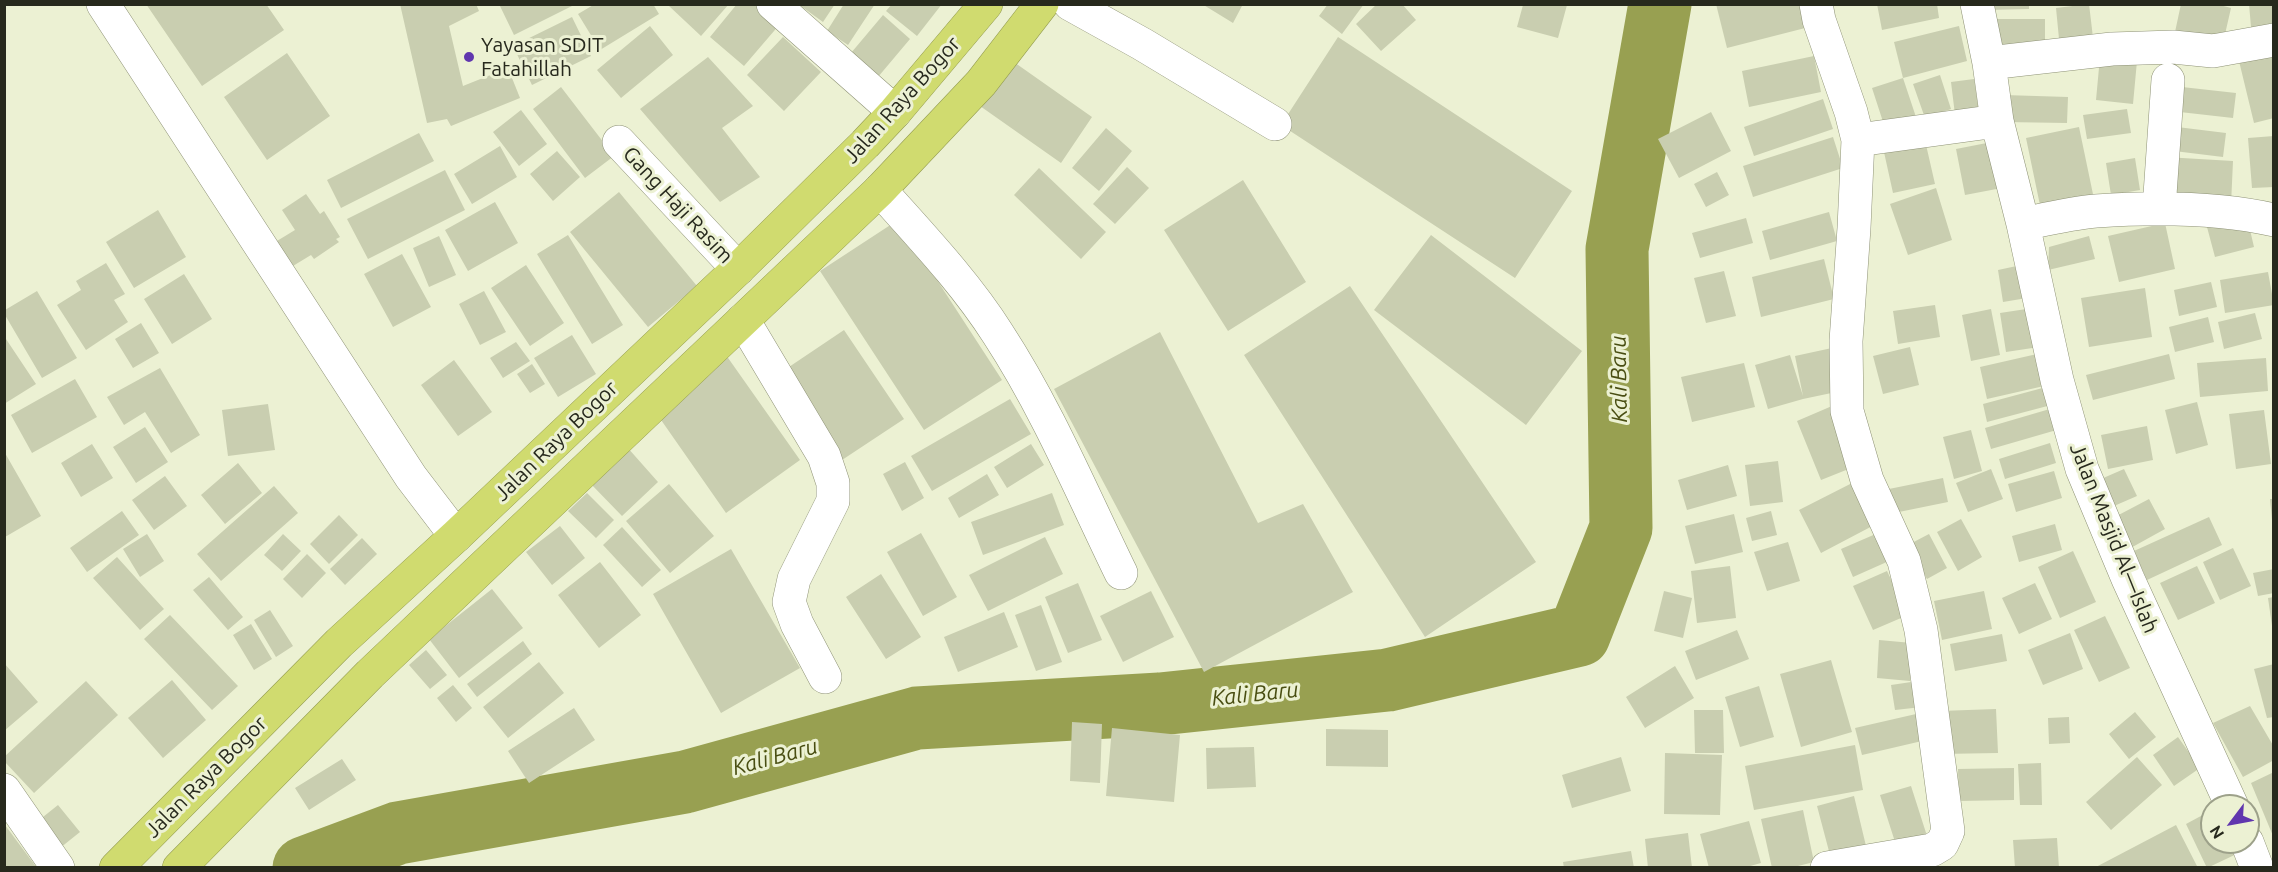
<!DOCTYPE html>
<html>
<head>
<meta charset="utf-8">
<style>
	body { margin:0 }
	#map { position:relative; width:2278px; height:872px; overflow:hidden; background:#ecf1d3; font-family:Ubuntu,sans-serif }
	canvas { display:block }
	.frame { position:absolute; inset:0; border:6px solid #27291d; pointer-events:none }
	.north { position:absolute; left:2200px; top:794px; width:60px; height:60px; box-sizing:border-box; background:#ecf1d3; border:2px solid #9da18a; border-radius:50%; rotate:238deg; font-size:16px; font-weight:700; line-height:24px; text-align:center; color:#27291d }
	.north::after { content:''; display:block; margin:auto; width:21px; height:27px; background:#6036ae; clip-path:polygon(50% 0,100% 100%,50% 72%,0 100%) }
</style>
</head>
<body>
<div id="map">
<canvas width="2278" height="872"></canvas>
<div class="frame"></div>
<div class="north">N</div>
</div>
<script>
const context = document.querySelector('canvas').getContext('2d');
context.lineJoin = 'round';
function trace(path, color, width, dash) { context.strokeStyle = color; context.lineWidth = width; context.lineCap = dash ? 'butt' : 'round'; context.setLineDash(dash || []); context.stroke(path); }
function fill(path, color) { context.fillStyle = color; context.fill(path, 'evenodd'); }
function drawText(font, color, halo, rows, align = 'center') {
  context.font = font + ' Ubuntu,sans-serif'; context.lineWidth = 6; context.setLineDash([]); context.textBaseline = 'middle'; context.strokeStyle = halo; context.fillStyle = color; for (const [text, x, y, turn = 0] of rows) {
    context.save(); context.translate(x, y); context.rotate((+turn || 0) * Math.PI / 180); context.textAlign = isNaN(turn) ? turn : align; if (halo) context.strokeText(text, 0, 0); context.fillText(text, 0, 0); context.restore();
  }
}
trace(new Path2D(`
	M304,868l94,-35 287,-51 232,-64 243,-14 228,-24 191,-45 42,-107 -4,-279 43,-245`), '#98a051', 63);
fill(new Path2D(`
	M146,4h120l18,26 -82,56z
	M400,4h76l3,7 -30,15 14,60 45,-18 12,30 -69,28 -4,-7 -20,4z
	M499,4h77l-62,31z
	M595,4h58l6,10 -59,36 -22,-36z
	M670,4h59l-28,32 -32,-30z
	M737,4h20l23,20 -36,42 -34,-29z
	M798,4h37l-12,18z
	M844,4h31l-27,41 -21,-14z
	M892,4h50l-25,32 -31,-25z
	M1202,4h41l-10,19z
	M1328,4h36l-22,30 -23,-18z
	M1377,4h25l14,16 -35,31 -25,-27z
	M1716,4h92l5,22 -86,22z
	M1877,4h60l2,14 -57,12z
	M1986,4h43v5l-43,1z
	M2089,4l5,42 -34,3 -4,-41z
	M2181,4h35l15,4 -8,35 -48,-11z
	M2249,4h25v21l-23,2z
	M1523,5h44l-9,33 -41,-11z
	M883,15l27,24 -32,38 -27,-24z
	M572,17l19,39 -59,29 -19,-39z
	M1989,19h56v34h-56z
	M650,26l23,29 -52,43 -24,-28z
	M1959,26l8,35 -64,17 14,42 -31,11 -14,-43 31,-10 -9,-36z
	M783,37l38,35 -37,39 -37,-36z
	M1338,37l234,154 -57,87 -234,-153z
	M287,53l43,63 -63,44 -43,-63z
	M2274,53v65l-20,5 -15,-62z
	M1814,56l7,36 -72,15 -7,-36z
	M708,57l45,49 -31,22 38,49 -40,25 -80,-93z
	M2100,57l37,4 -4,43 -37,-4z
	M1011,60l81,57 -31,46 -81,-57z
	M1940,75l11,34 -26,9 -12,-34z
	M1974,79l6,41 -24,3 -5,-41z
	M2173,86l63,7 -3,25 -62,-7z
	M561,87l53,69 -29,22 -52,-69z
	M2004,95l64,2 -1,26 -63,-1z
	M1823,99l10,30 -79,27 -10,-29z
	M2127,109l4,24 -44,6 -4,-24z
	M521,110l26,34 -28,22 -26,-34z
	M1711,112l20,39 -52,27 -21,-39z
	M2169,126l57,7 -3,24 -57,-7z
	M2079,127l15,72 -53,11 -15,-72z
	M1106,128l26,23 -33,40 -27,-23z
	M419,133l15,28 -93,47 -14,-28z
	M1924,136l11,48 -42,9 -11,-50z
	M2274,136v51l-22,1 -4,-50z
	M1833,137l10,31 -90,29 -10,-31z
	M1997,141l10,46 -42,8 -9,-46z
	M500,146l17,31 -45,27 -18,-30z
	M557,151l23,26 -27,24 -23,-27z
	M2165,157l68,4 -2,44 -68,-4z
	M2135,158l5,32 -29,5 -5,-32z
	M1127,167l22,21 -34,36 -22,-20z
	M1039,168l67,64 -25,27 -67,-64z
	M445,170l20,40 -97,49 -21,-40z
	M1717,172l12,23 -23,12 -12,-23z
	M1243,180l63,102 -78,49 -64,-101z
	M1936,188l16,52 -44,15 -18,-51z
	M619,192l78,94 -49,41 -78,-95z
	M306,194l14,20 4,-3 16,26 -4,2 3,3 -25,17 -3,-4 -23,14 -16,-25 23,-14 -13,-20z
	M495,202l23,41 -50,28 -23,-41z
	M158,210l28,47 -52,31 -28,-46z
	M1829,212l8,29 -67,19 -8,-29z
	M2247,217l7,30 -39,10 -8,-30z
	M1746,218l7,25 -53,15 -8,-25z
	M898,220l104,160 -78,50 -104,-159z
	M2165,223l10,46 -56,13 -11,-46z
	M568,235l55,90 -31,19 -55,-90z
	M1431,235l151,116 -56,74 -152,-115z
	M439,236l17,39 -27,12 -16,-39z
	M2089,236l6,23 -47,11 1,-23z
	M402,254l29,53 -38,20 -29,-53z
	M1824,259l10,40 -73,18 -9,-40z
	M106,263l19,31 -11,6 14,22 -42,28 -29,-45 24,-15 -5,-9z
	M2026,264l7,33 -30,5 -5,-32z
	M526,265l38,58 -34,23 -39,-58z
	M1724,271l12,45 -30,7 -12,-45z
	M2268,272l6,33 -49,8 -5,-33z
	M184,274l28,45 -40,25 -28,-45z
	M2211,282l6,25 -38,9 -5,-26z
	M1350,286l186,276 -111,75 -181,-282z
	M2145,288l7,49 -63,10 -8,-49z
	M37,291l40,67 -35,20 -37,-63v-5z
	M484,291l22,41 -26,13 -21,-41z
	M1935,305l5,32 -42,7 -5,-33z
	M2033,308l6,39 -33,5 -6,-39z
	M1991,309l9,46 -29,6 -9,-46z
	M2255,313l7,26 -38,10 -6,-27z
	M2208,317l6,25 -39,10 -6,-25z
	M141,323l18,30 -26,15 -18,-29z
	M844,330l60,89 -62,41 -59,-89z
	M1160,332l98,191 45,-19 50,88 -149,80 -150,-283z
	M572,335l24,39 -38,23 -24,-39z
	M4,336l32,48 -32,20z
	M516,342l14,19 -27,17 -13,-20z
	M1910,347l9,38 -36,9 -10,-38z
	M1832,348l9,43 -38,8 -35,10 -13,-44 35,-10 13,41 -8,-40z
	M2037,354l7,32 -57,13 -7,-32z
	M2169,354l6,25 -82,21 -7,-25z
	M726,355l74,105 -74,53 -74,-106z
	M2266,358l2,33 -68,6 -3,-34z
	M454,360l38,52 -34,24 -37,-51z
	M1744,363l11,44 -63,15 -11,-45z
	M532,364l13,20 -15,9 -13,-19z
	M160,368l40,67 -29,18 -26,-41 -21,13 -17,-28z
	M75,379l22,38 -65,36 -21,-38z
	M2050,386l5,18 -68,18 -4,-18z
	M1010,399l21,35 -99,57 -21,-35z
	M2197,402l11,43 -32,9 -11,-44z
	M268,404l7,46 -47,6 -6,-46z
	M1832,406l24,60 -35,14 -24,-59z
	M2060,406l7,21 -76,22 -6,-21z
	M2264,410l7,54 -35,5 -7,-55z
	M2147,426l6,34 -45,9 -7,-34z
	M145,427l23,35 -32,21 -23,-36z
	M1971,430l11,41 -28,8 -11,-42z
	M2050,443l6,20 -51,16 -6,-20z
	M92,444l21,34 -32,19 -20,-34z
	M1031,444l13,21 -37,23 -13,-21z
	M627,447l31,35 -36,34 -33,-34z
	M5,453l36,63 -36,21z
	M1778,461l5,41 -33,4 -5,-41z
	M905,462l19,36 -22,13 -19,-37z
	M238,463l24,30 -37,31 -24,-29z
	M1728,465l9,31 -50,14 -9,-30z
	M1991,469l12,30 -35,13 -12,-29z
	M2124,469l13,27 -23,10 -13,-27z
	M2054,471l8,27 -46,14 -8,-28z
	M987,474l12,21 -40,23 -11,-20z
	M165,476l22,30 -33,24 -22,-30z
	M1943,478l5,24 -59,12 -5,-24z
	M1858,480l22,42 -59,31 -22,-43z
	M669,484l45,52 -44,37 -44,-52z
	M274,486l24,27 -77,68 -24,-27z
	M587,493l27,27 -18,18 -28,-27z
	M1052,493l12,32 -81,30 -12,-33z
	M2149,499l16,30 -38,21 -16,-31z
	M2270,499h4v20l-2,1z
	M122,511l17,24 -52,37 -17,-24z
	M1771,511l6,24 -25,6 -6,-23z
	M1734,514l9,38 -48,12 -10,-38z
	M339,515l19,20 -29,29 -19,-20z
	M2209,517l13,28 -75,35 -13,-29z
	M1961,519l21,38 -24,14 -21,-39z
	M2055,524l7,26 -43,12 -7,-26z
	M560,526l25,32 -33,27 -26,-33z
	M622,527l39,43 -19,17 -39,-42z
	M921,533l36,64 -34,19 -36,-64z
	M1878,533l11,28 -36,16 -12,-28z
	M147,534l17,27 -24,16 -17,-28z
	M283,534l18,17 -19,20 -18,-16z
	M1929,534l18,34 -20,11 -19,-34z
	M1045,537l18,37 -75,37 -19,-36z
	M362,538l15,16 -32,31 -15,-16z
	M1788,542l12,39 -33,10 -13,-39z
	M2233,548l18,38 -31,14 -17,-38z
	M731,549l69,119 -79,45 -68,-119z
	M2073,551l23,51 -36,16 -22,-51z
	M307,554l19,19 -24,25 -19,-19z
	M117,557l47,52 -24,21 -47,-52z
	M600,562l41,53 -42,33 -41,-53z
	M1730,566l6,52 -39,5 -6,-52z
	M2197,566l18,37 -37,17 -18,-37z
	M2274,569v24l-16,3 -5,-23z
	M1887,571l21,44 -35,15 -20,-44z
	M881,574l40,63 -35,22 -40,-62z
	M209,577l34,40 -15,13 -35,-40z
	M1078,583l24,57 -34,13 -23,-56z
	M2035,583l17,36 -33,15 -17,-36z
	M492,589l31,39 -64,50 -30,-39z
	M1151,591l23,46 -51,25 -23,-46z
	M1664,591l28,7 -9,40 -29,-7z
	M1984,591l8,38 -50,11 -8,-39z
	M2274,597v29h-2l-4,-28z
	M1041,605l21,57 -26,9 -21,-56z
	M270,610l23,36 -17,11 -22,-37z
	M1004,612l14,35 -60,25 -14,-35z
	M170,615l68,71 -26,24 -68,-71z
	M2105,616l25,52 -31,14 -25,-52z
	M251,624l21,35 -18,11 -21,-35z
	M1737,630l12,29 -53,21 -11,-29z
	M2070,633l13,36 -40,16 -15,-35z
	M2002,634l5,27 -52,10 -5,-27z
	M1879,640l33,3 -2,38 -33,-3z
	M523,641l9,13 -55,43 -10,-13z
	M426,650l21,25 -17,14 -21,-24z
	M1831,660l21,72 -51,15 -21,-73z
	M539,662l25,31 -56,45 -25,-31z
	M4,663l34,39 -34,29z
	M2274,664v53l-7,1 -13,-49z
	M1675,666l19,32 -49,30 -19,-31z
	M172,680l34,40 -43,38 -35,-40z
	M86,681l32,34 -84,78 -30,-32v-4z
	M1918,681l4,26 -27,3 -4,-25z
	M453,685l19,23 -16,14 -19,-24z
	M1759,686l15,51 -34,10 -15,-50z
	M2250,706l24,41v13l-31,17 -30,-54z
	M574,708l21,32 -66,43 -21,-32z
	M1996,709l2,44 -57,1 -1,-43z
	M1694,710h29l1,43h-29z
	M2135,712l21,25 -27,22 -20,-25z
	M1916,714l6,27 -60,14 -7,-27z
	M2069,717l1,26 -21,1 -1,-26z
	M1072,722l30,2 -2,59 -30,-2z
	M1112,728l68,7 -6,67 -68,-6z
	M1326,729l62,1v37l-62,-1z
	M2178,737l22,31 -26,18 -21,-31z
	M1855,745l8,45 -109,20 -9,-44z
	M1254,747l2,40 -49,2 -1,-41z
	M1665,753l57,2 -2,60 -56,-1z
	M1621,757l10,34 -59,17 -10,-33z
	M2137,757l25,28 -51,45 -25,-28z
	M342,759l14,21 -47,30 -14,-22z
	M2041,763l1,42h-22l-2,-41z
	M2014,768v32l-55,1 -1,-32z
	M2274,772v64h-1l-22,-53z
	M1911,786l16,50 -31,9 -16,-50z
	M1854,796l12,50 -36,9 -13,-49z
	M58,805l22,27 -25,20 -22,-27z
	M1803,810l11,52 -24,6h-18l-11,-49z
	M2212,810v32h27l4,9 -36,17 -21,-44z
	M1749,821l12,42 -18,5h-34l-9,-34z
	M5,825l32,43h-32z
	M2176,825l22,43h-104z
	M1688,833l4,35h-44l-3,-29z
	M2057,838l2,30h-44l-2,-28z
	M1631,851l3,17h-70l-1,-6z`), '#c9ceb0');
const minor = new Path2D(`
	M103,4l308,473 45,59
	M773,4l122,108
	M1070,4l72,40 133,80
	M1816,4l3,16 32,92 7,28 -4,88 -8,113 1,70 20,69 37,81 17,69 27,201 -6,13 -10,6 -105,18
	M1977,4l12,59 8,58 26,103 34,156 25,89 46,110 104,227
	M1989,63l123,-14 61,-2 40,4 61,-11
	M1858,140l139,-19
	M619,142l119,127
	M880,190c41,46 85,92 118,144 49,75 84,159 123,239
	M2159,209l9,-129
	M2023,224c24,-5 49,-11 73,-13 58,-4 121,-4 178,9
	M743,320l81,136 9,27v18l-39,78 -5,23 8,22 28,53
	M4,790l54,78
	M2247,842l10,26`);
const highway = new Path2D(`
	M116,868l223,-225 117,-107 282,-267 127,-125 30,-32 91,-108
	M179,868l191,-194 510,-484 101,-107 61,-79`);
trace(minor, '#8e9276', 34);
trace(highway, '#959d52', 34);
trace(minor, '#fff', 33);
trace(highway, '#d0db6f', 33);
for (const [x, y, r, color] of [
	[469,57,6,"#6036ae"]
]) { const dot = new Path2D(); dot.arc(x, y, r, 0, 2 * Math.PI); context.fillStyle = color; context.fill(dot); trace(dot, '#ecf1d3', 2); }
drawText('21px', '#27291d', '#ecf1d3', [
	["Yayasan SDIT",481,45],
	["Fatahillah",481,69]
], 'left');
drawText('21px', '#27291d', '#ecf1d3', [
	["Jalan Raya Bogor",902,100,-48],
	["Gang Haji Rasim",678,205,47],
	["Jalan Raya Bogor",556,441,-44],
	["Jalan Masjid Al—Islah",2114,538,68],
	["Jalan Raya Bogor",206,777,-45]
]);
drawText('italic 22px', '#494e12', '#ecf1d3', [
	["Kali Baru",1619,379,-91],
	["Kali Baru",1255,694,-6],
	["Kali Baru",775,757,-15]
]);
</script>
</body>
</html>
